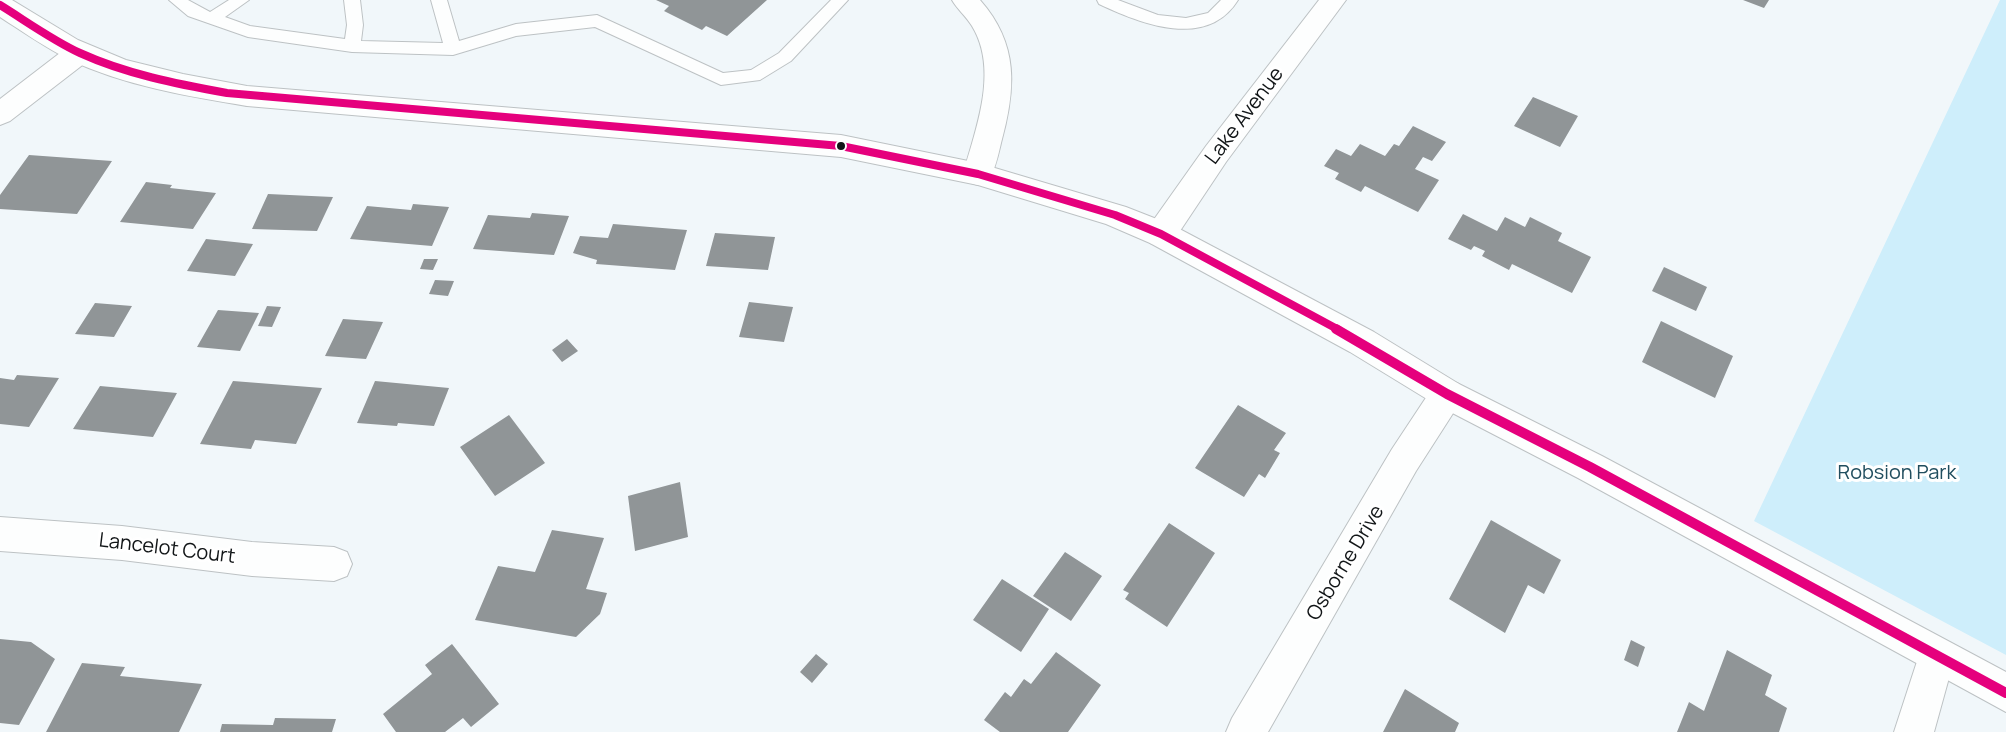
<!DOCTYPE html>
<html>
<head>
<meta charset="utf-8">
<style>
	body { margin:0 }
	canvas { display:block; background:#f1f7fa }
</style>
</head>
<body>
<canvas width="2006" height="732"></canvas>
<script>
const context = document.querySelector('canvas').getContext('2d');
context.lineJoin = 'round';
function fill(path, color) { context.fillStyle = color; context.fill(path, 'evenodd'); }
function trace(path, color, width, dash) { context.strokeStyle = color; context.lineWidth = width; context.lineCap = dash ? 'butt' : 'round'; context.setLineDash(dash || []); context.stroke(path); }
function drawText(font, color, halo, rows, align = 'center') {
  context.font = font + ' Manrope,sans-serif'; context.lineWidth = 6; context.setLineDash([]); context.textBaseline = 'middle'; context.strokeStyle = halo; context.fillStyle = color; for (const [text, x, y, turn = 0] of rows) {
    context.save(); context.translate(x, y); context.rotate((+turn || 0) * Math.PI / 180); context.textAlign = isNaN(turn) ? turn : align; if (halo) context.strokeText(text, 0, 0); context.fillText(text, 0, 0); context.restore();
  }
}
fill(new Path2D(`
	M2000,0h6v655l-252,-134z`), '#ceeefb');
fill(new Path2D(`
	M656,0h111l-40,36 -21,-10 -4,4 -38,-19 5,-5z
	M1743,0h26l-5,8z
	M1533,97l45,19 -18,31 -46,-21z
	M1413,126l33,16 -14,19 -9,-4 -8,12 24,11 -21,32 -53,-26 -4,6 -26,-13 4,-6 -15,-7 12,-17 15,7 9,-12 25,12 9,-12 5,2z
	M29,155l83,6 -35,53 -77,-5v-14z
	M146,182l26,3 -2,3 46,5 -23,36 -73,-7z
	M268,194l65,3 -16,34 -65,-2z
	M413,204l36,3 -17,39 -82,-7 17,-33 44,4z
	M532,213l37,3 -15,39 -81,-6 15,-34 42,3z
	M1463,214l34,17 8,-14 20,10 5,-10 32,16 -4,8 33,16 -19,36 -60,-29 -3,6 -27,-14 3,-5 -11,-5 -3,4 -23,-11z
	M613,224l74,6 -12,40 -79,-6 1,-4 -24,-7 7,-17 28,2z
	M715,233l60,4 -7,33 -62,-4z
	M206,239l47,5 -18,32 -48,-5z
	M424,259h14l-5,11 -13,-1z
	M1664,267l43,20 -11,24 -44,-20z
	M435,280l19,1 -6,15 -19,-2z
	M749,302l44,5 -9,35 -45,-5z
	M95,303l37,3 -18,31 -39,-3z
	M267,306l14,1 -9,20 -14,-1z
	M218,310l41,3 -19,38 -43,-4z
	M343,319l40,3 -17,37 -41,-3z
	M1661,321l72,35 -18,42 -73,-36z
	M567,339l11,12 -16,11 -10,-12z
	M17,375l42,3 -30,49 -29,-3v-46l14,2z
	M233,381l89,7 -26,56 -41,-4 -4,9 -51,-5z
	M375,381l74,7 -15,38 -36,-3 -1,3 -40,-3z
	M100,386l77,7 -24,44 -80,-8z
	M1238,405l48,28 -12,17 6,3 -15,25 -6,-4 -15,23 -49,-29z
	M509,415l36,48 -50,33 -35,-49z
	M680,482l8,55 -53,14 -7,-55z
	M1491,520l70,40 -17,34 -16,-9 -23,48 -56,-34z
	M1169,523l46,30 -48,74 -42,-28 4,-6 -6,-3z
	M552,530l52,8 -18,51 21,4 -7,21 -24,23 -101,-17 23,-54 37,6z
	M1065,552l37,24 -31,45 -38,-25z
	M1002,579l47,30 -28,43 -48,-32z
	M0,639l31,3 24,17 -36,66 -19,-2z
	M1631,640l14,7 -7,20 -14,-7z
	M452,644l47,60 -28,23 -8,-9 -18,14h-49l-13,-18 49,-40 -7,-9z
	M1727,650l45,25 -7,20 22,13 -8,24h-102l12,-30 15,9z
	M1056,652l45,33 -33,47h-68l-16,-12 21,-28 6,5 13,-18 7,5z
	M816,654l12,10 -16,19 -12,-11z
	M82,663l43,4 -5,9 82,8 -23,48h-133z
	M1405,689l54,34 -4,9h-72z
	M275,718l61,1 -4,13h-112l2,-8 51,1z`), '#909597');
const lane = new Path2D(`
	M169,0h19l22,12 19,-12h20l-24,17 25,9 95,13 2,-14 -3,-25h16l3,25 -2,16 82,2 -12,-43h16l12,41 57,-17 81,-9 126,58 28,-3 28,-17 52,-53h17l-57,61 -31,19 -39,5 -126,-58 -79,9 -63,19 -101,-3 -104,-15 -60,-21z
	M1097,0h21l40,15 28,3 22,-5 13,-13h17c-31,50 -97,24 -139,4z`);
const street = new Path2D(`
	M952,0h28c39,44 36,89 21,143 -3,13 -6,27 -13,39l-10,3 -10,-3 -5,-8c13,-45 36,-104 9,-148 -6,-10 -15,-17 -20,-26z
	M1319,0h27l-120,162 -54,81 -11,3 -11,-3 -4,-9 4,-9 56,-79z
	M79,43l10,3 4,7 -4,7 -79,61 -10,4v-26l69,-53z
	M1447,379l12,5 5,10 -5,10 -43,67 -148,261h-42l6,-14 160,-269 43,-65z
	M0,517l122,9 130,16 82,5 13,5 5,12 -5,12 -13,5 -82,-5 -130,-16 -122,-9z
	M1936,637l13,6 6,13 -21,76h-40l29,-89z`);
const secondary = new Path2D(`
	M0,0h12l66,40 48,20 57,14 64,12 594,49 137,28 148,44 46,18 202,107 85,52 143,72 404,216v40l-428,-234 -143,-74 -85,-52 -200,-109 -44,-19 -128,-39 -137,-28 -594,-51c-60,-10 -121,-20 -177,-46 -24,-12 -47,-28 -70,-43z`);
trace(lane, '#bdc2c4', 2);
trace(street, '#bdc2c4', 2);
trace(secondary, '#bdc2c4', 2);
fill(lane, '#fdfefe');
fill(street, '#fdfefe');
fill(secondary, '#fdfefe');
trace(new Path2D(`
	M0,5c26,16 52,35 80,48 46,21 97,31 147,40l614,53 137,28 137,41 46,19 178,96`), '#e5007d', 8);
trace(new Path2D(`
	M1336,329l111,65 143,73 416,226`), '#e5007d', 10);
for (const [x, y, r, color] of [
	[841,146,5,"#111517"]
]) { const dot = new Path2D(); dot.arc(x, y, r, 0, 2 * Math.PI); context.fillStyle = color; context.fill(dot); trace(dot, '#fff', 2); }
drawText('20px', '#111517', '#fff', [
	["Lake Avenue",1245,116,-53],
	["Lancelot Court",167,549,7],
	["Osborne Drive",1346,563,-59]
]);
drawText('20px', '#204e5f', '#fff', [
	["Robsion Park",1897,473]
]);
</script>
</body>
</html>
